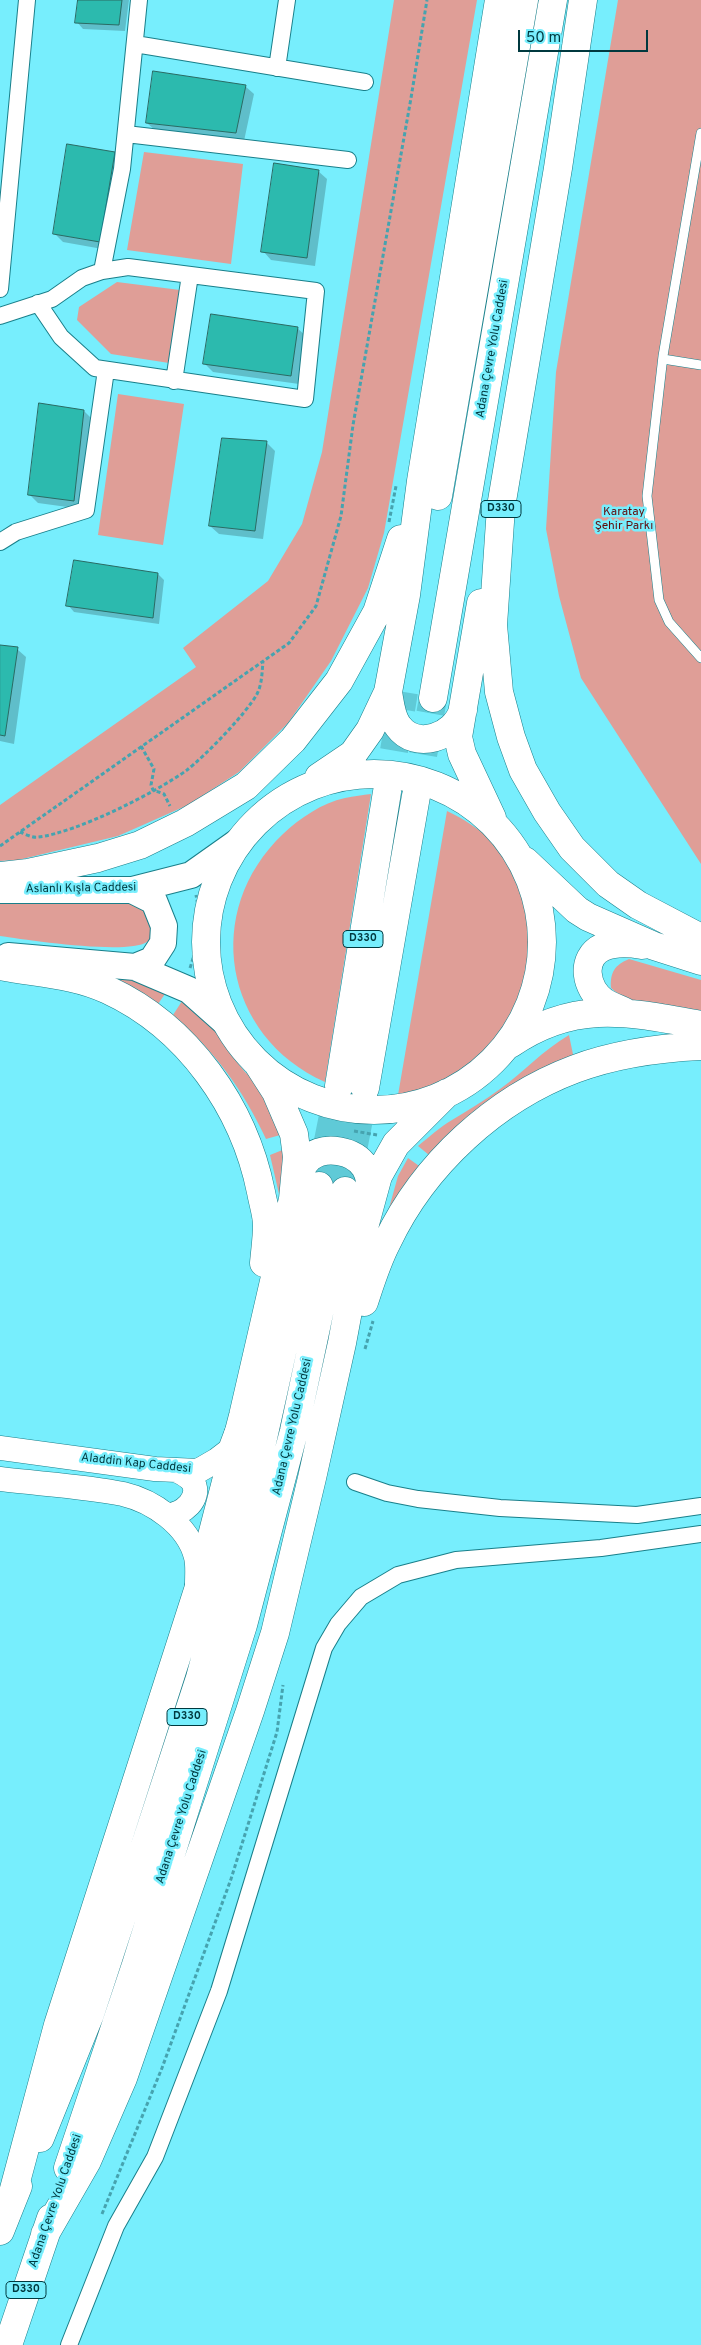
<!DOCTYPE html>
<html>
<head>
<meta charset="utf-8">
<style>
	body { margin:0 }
	#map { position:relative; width:701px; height:2345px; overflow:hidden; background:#77eefd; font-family:Overpass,sans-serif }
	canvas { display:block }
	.scale { position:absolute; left:518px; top:30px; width:130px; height:22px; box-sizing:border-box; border:2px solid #00393f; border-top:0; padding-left:6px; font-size:15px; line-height:18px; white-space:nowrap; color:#00393f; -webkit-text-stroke:4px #77eefd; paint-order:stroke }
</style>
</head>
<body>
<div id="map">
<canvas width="701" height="2345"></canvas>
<div class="scale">50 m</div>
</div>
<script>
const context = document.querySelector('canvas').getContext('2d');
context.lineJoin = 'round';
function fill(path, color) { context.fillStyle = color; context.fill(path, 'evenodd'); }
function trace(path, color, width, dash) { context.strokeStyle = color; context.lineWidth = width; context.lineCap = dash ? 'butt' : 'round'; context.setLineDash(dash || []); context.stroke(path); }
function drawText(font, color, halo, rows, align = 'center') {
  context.font = font + ' Overpass,sans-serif'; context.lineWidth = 5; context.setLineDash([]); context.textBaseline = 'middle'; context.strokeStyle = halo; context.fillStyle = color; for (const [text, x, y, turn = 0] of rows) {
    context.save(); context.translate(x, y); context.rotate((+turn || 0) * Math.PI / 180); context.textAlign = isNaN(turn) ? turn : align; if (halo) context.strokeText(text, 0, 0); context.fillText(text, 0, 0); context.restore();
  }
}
fill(new Path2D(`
	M394,0h83l-93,533 -16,55 -37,73 -43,62 -49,49 -51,33 -70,31 -100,24 -18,1v-56l196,-138 -13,-19 85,-67 34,-57 20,-72z
	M618,0h83v864l-120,-186 -22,-82 -13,-67 10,-157z
	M144,152l99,12 -12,100 -104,-14z
	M117,282l63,8 -11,73 -58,-9 -34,-34 2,-13z
	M118,394l66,10 -21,141 -65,-10z
	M371,794l-46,288c-102,-46 -123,-171 -42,-248 17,-16 39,-31 62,-36 9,-2 18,-3 26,-4z
	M447,811c131,61 110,231 -19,278 -9,4 -21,4 -30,6z
	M0,901l141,2 14,30c-3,2 -5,7 -8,9 -20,13 -120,-2 -147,-6z
	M629,959l72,21v33c-27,-4 -71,-6 -90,-25 -1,-16 4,-23 18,-29z
	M128,979l39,12 -9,13 -45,-24z
	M184,998l26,24 22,34 13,16 16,14 30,46 -25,7c-24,-51 -51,-87 -93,-124z
	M569,1035l6,29 -135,100 -22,-18c11,-9 22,-19 34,-26 16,-10 32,-19 48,-31 25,-18 42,-38 69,-54z
	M295,1145l-13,62 -12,-52z
	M408,1158l21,15 -48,64 17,-61z`), '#df9e97');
fill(new Path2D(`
	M80,0h49l-4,31 -42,-2 -6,-7z
	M245,86l9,8 -10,47 -88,-10 -9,-8z
	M68,145l47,8 8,9 -15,88 -45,-8 -8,-8z
	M318,171l9,8 -12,87 -44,-6 -8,-9z
	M297,328l9,8 -7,48 -86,-12 -8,-8z
	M84,411l8,8 -10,90 -44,-6 -9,-9z
	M267,443l8,8 -12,88 -44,-5 -9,-8z
	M158,574l6,6 -5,44 -85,-12 -6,-7z
	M0,647l17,2 9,8 -12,87 -14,-3z`), '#0003');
const building = new Path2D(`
	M78,0h44l-3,25 -44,-2z
	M153,71l93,14 -10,48 -90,-10z
	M67,144l48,8 -15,90 -47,-8z
	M274,163l45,7 -12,88 -46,-6z
	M211,314l87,13 -7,49 -88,-12z
	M39,403l45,7 -10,91 -46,-6z
	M222,438l45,3 -12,90 -46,-5z
	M74,560l84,13 -5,45 -87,-12z
	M0,645l18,2 -13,89 -5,-1z`);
fill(building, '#2cbaae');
trace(building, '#2a6a63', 1);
trace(new Path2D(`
	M387,792l17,-100
	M416,796l17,-98
	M319,1186l20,-100
	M345,1191l20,-103`), '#5fcad7', 28, [28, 14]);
const lane = new Path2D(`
	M701,133l-38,223 -16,140 12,104 10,22 32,36
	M663,359l38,6`);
const street = new Path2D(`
	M135,44l230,38
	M277,68l10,-68
	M126,134l222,26
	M102,271l20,-102 17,-169
	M0,289l27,-289
	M0,316l52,-17 30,-21 20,-7 26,-4 188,24 -11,108 -210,-31 -34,-31 -23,-34
	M174,381l16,-106
	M0,542l16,-10 70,-22 20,-140
	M355,1482l32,11 31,6 82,9 137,7 64,-9
	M69,2345l47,-119 39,-69 64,-166 105,-343 14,-24 23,-27 37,-22 58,-15 145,-12 100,-14`);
const secondary = new Path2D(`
	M0,1448l155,21 43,2 19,-11 13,-10 6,-16
	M0,1479c40,5 83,7 123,15 30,7 65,31 73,63 2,8 1,18 1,27
	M167,1515c15,0 35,-16 26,-33 -4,-6 -11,-9 -17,-12`);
const primary = new Path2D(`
	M0,890h132l59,-15 48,-34
	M132,890l22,11 10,25 -1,17 -11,17 -17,7
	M8,956l127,11 54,23 36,32`);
const highway = new Path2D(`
	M583,0l-25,168 -57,339 -8,118 6,67 12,45 12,33 24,42 25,36 36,36 30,21 63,33
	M438,496l86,-496
	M481,603l-23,134 4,17 30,64
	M388,692c2,11 3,25 10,34 18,25 57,11 65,-16
	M433,698l120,-698
	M206 942a168 168 0 1 1 336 0a168 168 0 1 1-336 0Z
	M319,777l34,-23 17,-24 18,-38 18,-97 15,-114 78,-481
	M525,861l52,49 11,7 66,29 47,15
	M0,876l28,-3 70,-15 42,-13 45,-22 61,-37 47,-46 46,-59 38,-69 24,-73
	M0,966c35,7 75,8 108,24 80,37 136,117 153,202 2,11 6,23 6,33 0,13 -2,26 -3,38
	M625,1012c-6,-3 -15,-6 -21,-10 -18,-13 -25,-44 -1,-55 12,-5 27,-4 39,-2
	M510,1044c65,-45 119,-32 191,-19
	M339,1086l48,-294
	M365,1088l51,-292
	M295,1182c4,-9 7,-18 14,-24 16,-13 45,-8 56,9 5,8 6,17 7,27
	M364,1302c7,-21 13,-41 23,-60 37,-78 108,-143 188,-173 40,-15 83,-21 126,-23
	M40,2138l50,-124 110,-336 57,-213 62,-279
	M68,2168l68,-203 107,-340 51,-194 51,-240
	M10,2204l48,-179 140,-435 45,-174 50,-217 4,-42 -3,-23 -18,-42 -18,-28
	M0,2231l18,-45
	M45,2234l42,-73 36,-83 127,-367 25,-78 37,-155 30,-135 21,-112 15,-55 18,-32 51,-51
	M8,2345l43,-127`);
trace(lane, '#197f8a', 10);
trace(street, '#197f8a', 18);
trace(secondary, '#197f8a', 25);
trace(primary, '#197f8a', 28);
trace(highway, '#197f8a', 29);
trace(new Path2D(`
	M389,522l7,-36
	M141,746l13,23 -3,16 2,5 11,4 6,12
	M20,832c5,2 12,6 18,5 38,-4 117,-44 149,-67 18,-14 59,-56 70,-76 5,-10 5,-21 6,-33
	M0,846l289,-203 27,-37 25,-90 12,-91 58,-327 16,-98
	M190,968c8,-24 11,-48 6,-73
	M354,1131l23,4
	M365,1349l8,-28
	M102,2214l60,-146 69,-189 46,-147 6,-47`), '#46a3af', 3, [4, 2.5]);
trace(lane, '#fff', 9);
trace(street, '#fff', 16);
trace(secondary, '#fff', 24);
trace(primary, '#fff', 26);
trace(highway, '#fff', 28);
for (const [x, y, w] of [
	[501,509,40],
	[363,939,40],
	[187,1717,40],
	[26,2290,40]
]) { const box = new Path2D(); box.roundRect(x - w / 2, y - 8.5, w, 17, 4); context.fillStyle = '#77eefd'; context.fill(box); trace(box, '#00393f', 1); }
drawText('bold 11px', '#00393f', null, [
	["D330",501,509],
	["D330",363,939],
	["D330",187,1717],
	["D330",26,2290]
]);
drawText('12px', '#00393f', '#77eefd', [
	["Adana Çevre Yolu Caddesi",493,349,-80],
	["Aslanlı Kışla Caddesi",81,889,-1],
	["Adana Çevre Yolu Caddesi",293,1427,-77],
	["Aladdin Kap Caddesi",136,1464,6],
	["Adana Çevre Yolu Caddesi",182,1817,-72],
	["Adana Çevre Yolu Caddesi",56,2201,-71]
]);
drawText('12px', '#5f0a0c', '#77eefd', [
	["Karatay",624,513],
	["Şehir Parkı",624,527]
]);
</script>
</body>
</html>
